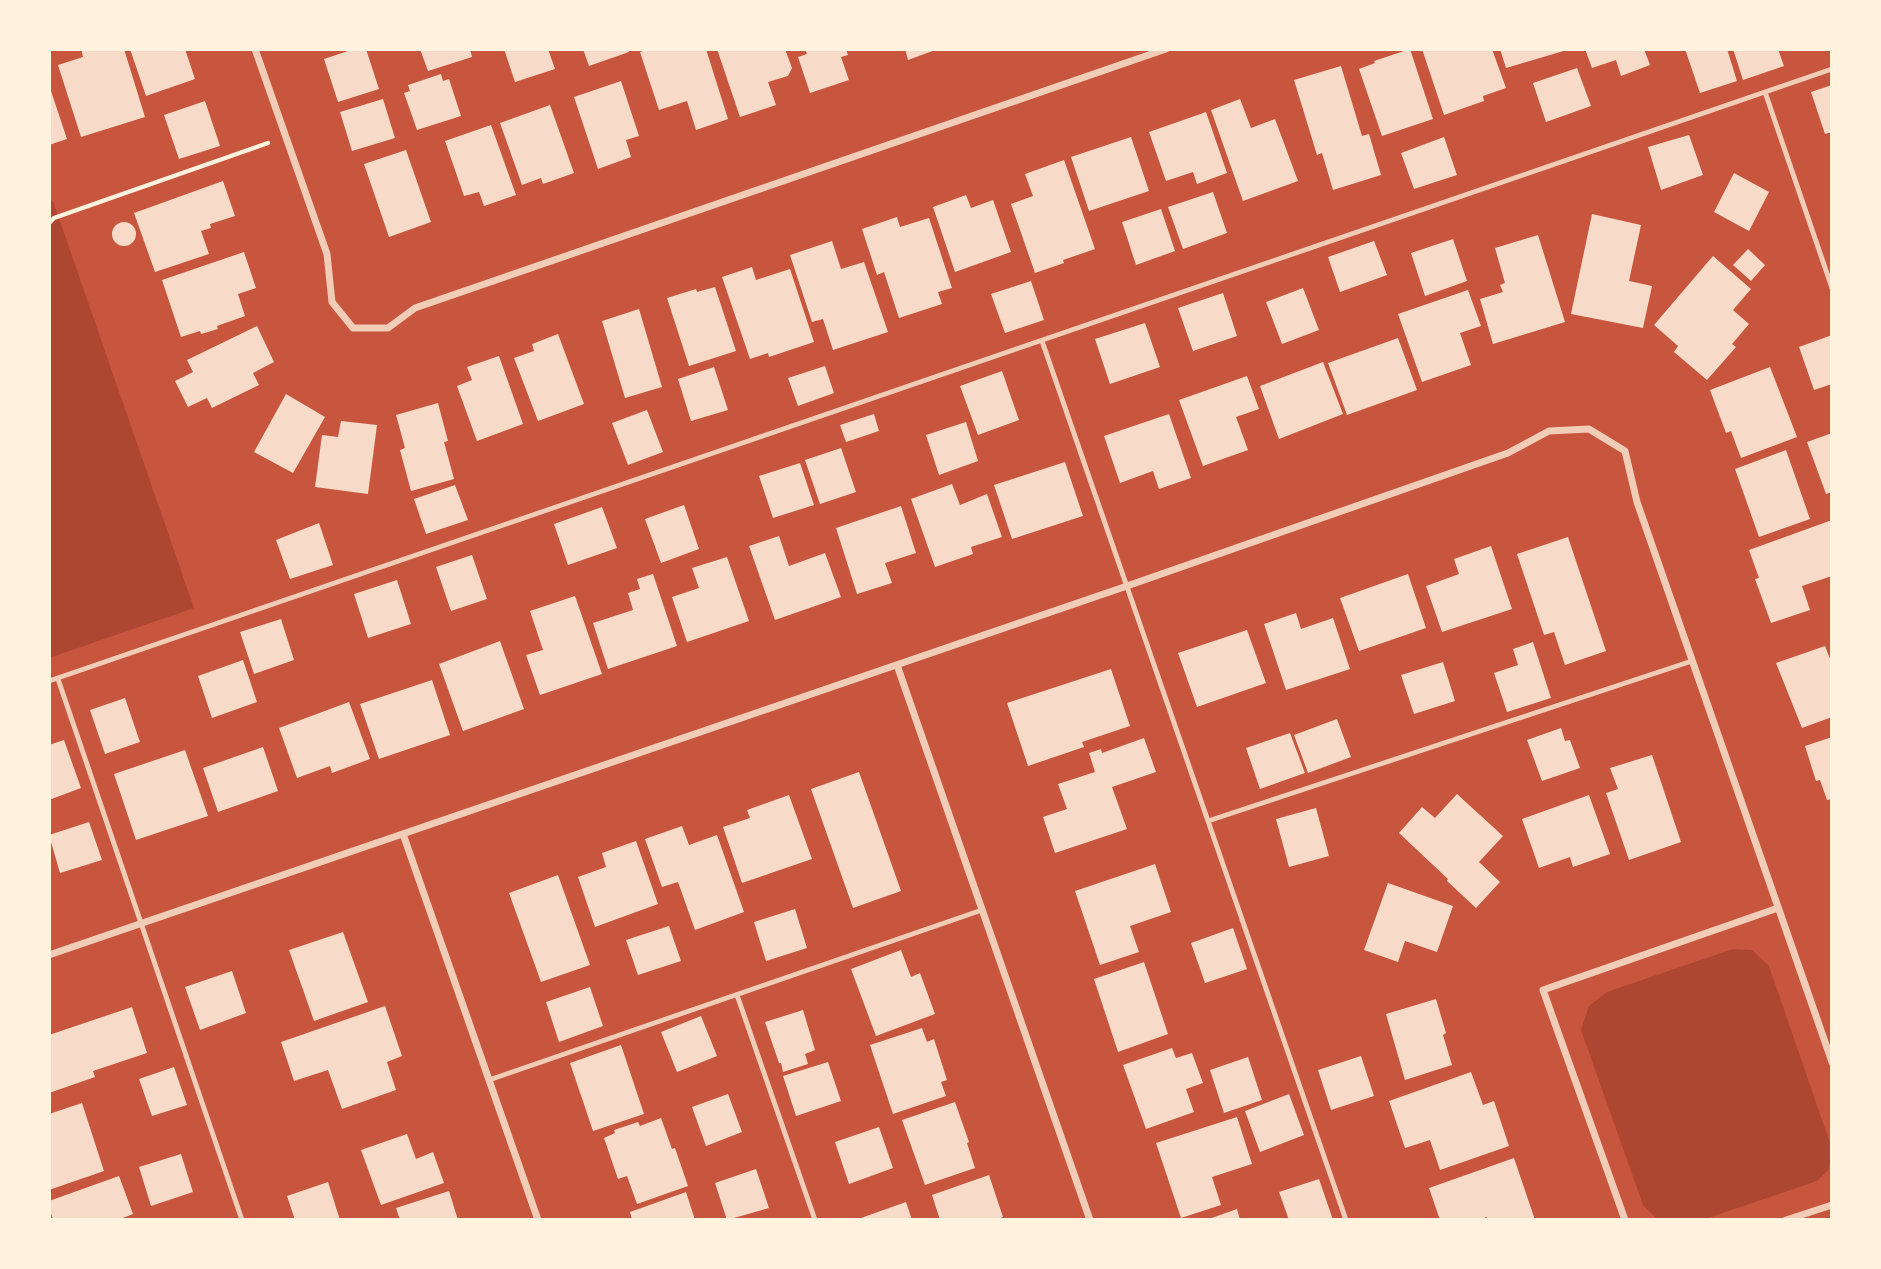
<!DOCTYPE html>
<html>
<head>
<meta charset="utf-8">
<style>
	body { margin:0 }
	#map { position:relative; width:1881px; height:1269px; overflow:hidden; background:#c8553d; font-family:"Roboto Condensed",sans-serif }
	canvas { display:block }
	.frame { position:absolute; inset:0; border:51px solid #fff3e0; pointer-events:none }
</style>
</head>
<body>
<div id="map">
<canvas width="1881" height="1269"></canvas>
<div class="frame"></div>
</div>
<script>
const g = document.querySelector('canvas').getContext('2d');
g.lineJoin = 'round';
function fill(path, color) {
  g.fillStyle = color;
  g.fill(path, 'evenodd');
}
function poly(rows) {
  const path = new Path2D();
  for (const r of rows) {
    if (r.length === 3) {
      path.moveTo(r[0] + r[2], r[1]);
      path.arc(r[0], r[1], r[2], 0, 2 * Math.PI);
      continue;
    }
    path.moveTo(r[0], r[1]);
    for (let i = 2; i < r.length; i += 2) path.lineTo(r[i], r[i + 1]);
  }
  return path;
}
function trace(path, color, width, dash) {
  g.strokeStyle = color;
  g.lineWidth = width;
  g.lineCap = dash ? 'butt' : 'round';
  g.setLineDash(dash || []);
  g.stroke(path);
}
const green = poly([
	[53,201,194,608,49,658,49,202],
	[1733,949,1752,950,1769,966,1832,1149,1829,1169,1817,1181,1702,1220,1658,1220,1643,1205,1581,1030,1589,1006,1607,992]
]);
const building = poly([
	[81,49,124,49,145,117,81,137,58,65,83,57],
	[130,49,185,49,195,79,146,96],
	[354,49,366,49,379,89,338,102,324,59],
	[420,49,470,49,472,57,428,71],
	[504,49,548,49,555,69,515,82],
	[583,49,628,49,629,52,589,66],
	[648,49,706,49,728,119,696,130,687,101,659,110,640,52],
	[717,49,785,49,792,68,788,76,768,82,776,105,740,117],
	[805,49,846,49,848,55,841,57,849,80,810,93,798,57,807,54],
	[905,49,938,49,908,60],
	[1410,49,1433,119,1382,136,1359,69,1375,63,1374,61],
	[1422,49,1492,49,1506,88,1483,96,1484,101,1444,115],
	[1500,49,1566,49,1567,50,1506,68],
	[1585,49,1644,49,1650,65,1621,76,1616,60,1592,68],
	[1685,49,1727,49,1737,81,1700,93],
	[1733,49,1778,49,1784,66,1743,80],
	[1341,66,1362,136,1369,134,1381,175,1333,190,1322,153,1317,155,1294,80],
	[1577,68,1591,106,1546,122,1533,83],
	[441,74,443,81,449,79,461,116,417,130,404,93,410,91,408,85],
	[621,81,639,136,626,140,631,157,598,169,574,97],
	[49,85,67,139,49,145],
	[1832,85,1832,132,1825,134,1811,92],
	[383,99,395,138,352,151,340,112],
	[1240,99,1251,128,1275,119,1298,181,1243,201,1211,110],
	[205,101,220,146,179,159,164,115],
	[550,105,574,173,543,184,541,178,522,185,500,123],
	[1206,112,1227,173,1197,184,1193,172,1166,181,1149,132],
	[491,125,516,195,484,206,479,192,464,196,445,141],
	[1689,135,1703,175,1661,190,1648,147],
	[1131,137,1149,191,1089,211,1071,157],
	[1444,137,1457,175,1414,189,1401,153],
	[406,150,431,222,389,237,364,164],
	[1064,160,1095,249,1063,260,1064,263,1035,273,1011,204,1033,196,1025,174],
	[1734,173,1769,192,1749,231,1714,212],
	[223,181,235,216,210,224,211,228,201,231,209,254,155,272,134,213],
	[1213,192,1227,233,1183,249,1168,207],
	[966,195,971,208,993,200,1011,252,955,272,933,207],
	[1161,209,1175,251,1136,265,1122,222],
	[1592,214,1641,225,1629,281,1652,286,1643,328,1571,314],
	[897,217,900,227,929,218,952,288,938,292,942,304,899,318,884,272,877,275,862,229],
	[124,234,12],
	[1538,235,1565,322,1493,344,1480,299,1503,292,1500,285,1505,283,1495,248],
	[1453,239,1467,281,1425,296,1411,253],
	[832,241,841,269,864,262,888,332,833,350,823,319,812,322,790,255],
	[1374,241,1387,275,1340,292,1328,257],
	[1748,249,1765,265,1751,281,1733,265],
	[244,252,256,288,238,294,245,316,217,326,218,329,201,334,200,331,181,337,162,280],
	[1713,256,1751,289,1733,310,1749,324,1732,344,1736,347,1707,380,1674,352,1678,346,1654,325],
	[752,267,756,280,790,269,814,342,769,357,768,353,750,359,722,277],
	[1031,281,1044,320,1005,333,991,294],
	[715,287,736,351,689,366,667,298,696,289,697,292],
	[1303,288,1319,330,1282,344,1266,302],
	[1468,290,1481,326,1460,333,1471,365,1422,382,1398,314],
	[1223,293,1237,336,1193,351,1178,308],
	[639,309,662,387,625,398,602,321],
	[1145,323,1160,367,1110,384,1095,339],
	[257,326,274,362,253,373,259,385,212,408,207,398,188,407,175,381,193,372,187,360],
	[558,334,584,404,538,421,514,358,534,351,532,344],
	[1832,335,1832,384,1814,390,1799,347],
	[1398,338,1417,390,1347,415,1328,363],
	[499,356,523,424,477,441,457,386,472,380,467,367],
	[1323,362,1343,414,1279,439,1260,386],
	[825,366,834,393,798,406,788,378],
	[714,367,728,410,691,421,678,379],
	[1770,367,1797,437,1741,458,1731,431,1726,433,1710,390],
	[1002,371,1019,420,978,435,960,386],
	[1247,376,1259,409,1236,417,1248,450,1203,466,1179,400],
	[286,394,325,417,293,473,254,452],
	[438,403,448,441,444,442,454,479,411,491,400,450,405,448,396,415],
	[647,410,663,452,628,465,612,423],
	[874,414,879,431,846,442,840,425],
	[1169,414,1191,478,1159,489,1153,471,1120,483,1104,436],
	[341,421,377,425,368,494,315,487,322,435,338,437],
	[966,422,978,461,939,475,926,435],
	[1832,433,1832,492,1826,494,1807,442],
	[841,448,856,492,820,504,805,460],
	[1786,450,1810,519,1759,537,1735,469],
	[1065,462,1083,516,1012,539,994,485],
	[800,463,814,505,773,518,759,476],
	[952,484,960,505,987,494,1002,537,971,547,973,554,935,567,911,499],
	[455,485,468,520,426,534,414,499],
	[684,505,699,549,661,563,645,519],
	[901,506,916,553,885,563,892,583,857,594,836,528],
	[602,507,617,548,568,565,554,524],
	[1832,520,1832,576,1802,586,1810,610,1771,623,1755,579,1759,578,1749,550],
	[319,523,333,565,290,579,276,540],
	[779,536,789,566,825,553,841,597,775,620,749,546],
	[1568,537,1606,651,1565,665,1554,632,1544,635,1517,554],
	[1491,546,1512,609,1442,632,1426,586,1459,574,1454,559],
	[472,555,487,599,451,611,436,567],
	[727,557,749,621,687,642,672,597,699,588,692,568],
	[653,574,677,646,608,669,593,623,633,610,628,593,640,589,637,579],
	[1408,574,1426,628,1359,651,1340,598],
	[397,580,411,624,368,638,354,594],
	[575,596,602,674,540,695,526,655,543,650,530,611],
	[1296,613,1301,629,1333,618,1350,669,1286,690,1264,624],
	[281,619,294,660,254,674,240,632],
	[1247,630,1266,683,1197,707,1178,653],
	[500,641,524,709,463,731,439,664],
	[1533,642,1551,698,1507,712,1494,673,1518,665,1513,649],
	[1825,646,1832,664,1832,717,1802,728,1776,663],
	[243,660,257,702,212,718,198,676],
	[1443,662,1455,701,1414,714,1401,675],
	[1111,669,1130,726,1082,742,1084,747,1028,766,1007,703],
	[432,680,450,735,379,759,360,704],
	[125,698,140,742,105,754,90,710],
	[349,702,370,759,332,773,330,766,297,778,279,728],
	[1337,719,1351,757,1308,773,1294,735],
	[1561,728,1565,741,1570,740,1580,768,1542,781,1527,740],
	[1290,733,1305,773,1260,789,1246,748],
	[1832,737,1832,799,1827,800,1820,780,1816,781,1805,746],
	[1144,738,1156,772,1112,787,1127,829,1055,853,1043,817,1067,809,1058,784,1095,772,1089,753,1101,749,1102,753],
	[64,740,81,788,49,800,49,745],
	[263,747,278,791,218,812,203,768],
	[185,750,208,816,136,840,114,774],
	[1652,755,1681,842,1629,860,1606,793,1618,789,1610,768],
	[859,772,901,891,853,908,811,789],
	[1457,794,1503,836,1479,862,1500,882,1476,908,1447,881,1448,879,1399,833,1422,807,1435,818],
	[789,795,812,859,742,883,723,827,750,818,747,810],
	[1589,795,1610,854,1573,867,1570,857,1539,868,1522,819],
	[1316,808,1329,856,1289,867,1276,819],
	[89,822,102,860,60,873,49,835],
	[682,826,689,845,717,835,744,912,695,930,678,882,662,887,645,839],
	[636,841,658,904,595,927,578,877,606,867,602,853],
	[1155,864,1171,912,1130,926,1139,952,1100,965,1075,891],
	[558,875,590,965,541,982,509,893],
	[1388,883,1453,906,1437,952,1405,941,1398,962,1364,950],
	[795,909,807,948,766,961,754,922],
	[669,926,681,961,638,975,626,940],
	[1233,928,1247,969,1205,983,1191,943],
	[343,932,368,1002,314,1021,289,950],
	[901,950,911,977,920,973,935,1014,876,1036,851,969],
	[1144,962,1168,1034,1118,1052,1094,979],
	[232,971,246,1013,200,1030,185,987],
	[590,987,603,1026,559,1042,546,1002],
	[1436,999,1446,1033,1443,1035,1452,1065,1405,1080,1386,1014],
	[385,1006,402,1056,387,1062,396,1090,342,1109,328,1070,294,1081,281,1042],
	[132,1007,147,1053,93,1071,95,1077,49,1093,49,1035],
	[803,1010,815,1050,805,1054,808,1064,783,1072,781,1063,779,1063,765,1022],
	[701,1016,717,1056,677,1072,661,1032],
	[922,1028,927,1042,934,1039,947,1080,941,1082,946,1096,893,1114,870,1045],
	[621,1045,644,1114,593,1131,570,1063],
	[1172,1048,1176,1058,1192,1053,1203,1083,1186,1089,1194,1112,1146,1129,1123,1065],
	[1361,1056,1374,1096,1331,1110,1318,1070],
	[1248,1057,1262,1100,1224,1113,1210,1070],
	[828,1062,841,1101,796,1116,783,1076],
	[174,1067,187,1105,152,1116,139,1079],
	[1471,1072,1483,1105,1494,1101,1509,1146,1440,1170,1430,1140,1405,1148,1389,1101],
	[728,1094,742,1132,706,1146,692,1107],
	[1289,1094,1304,1135,1260,1152,1245,1111],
	[955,1102,969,1142,967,1143,975,1168,925,1185,902,1120],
	[82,1103,104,1171,49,1190,49,1114],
	[1237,1117,1252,1164,1212,1177,1221,1205,1181,1218,1156,1143],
	[661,1118,672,1149,675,1148,688,1186,637,1204,627,1176,618,1179,604,1138,615,1133,614,1130,638,1122,640,1126],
	[879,1127,893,1168,849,1184,835,1142],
	[407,1134,416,1159,433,1152,444,1183,381,1205,361,1150],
	[181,1154,193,1192,151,1206,139,1167],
	[1514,1158,1535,1220,1488,1220,1487,1217,1478,1220,1440,1220,1429,1188],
	[756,1169,769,1208,727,1220,715,1183],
	[989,1175,1003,1217,995,1220,940,1220,932,1195],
	[119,1176,133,1214,118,1220,53,1220,49,1207,49,1201],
	[1319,1179,1333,1220,1289,1220,1279,1192],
	[328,1182,340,1220,295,1220,287,1196],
	[449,1191,458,1220,400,1220,396,1208],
	[686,1192,695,1220,632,1220,630,1212],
	[906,1202,912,1220,862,1220,861,1218],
	[1237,1209,1240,1220,1206,1220]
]);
const path = poly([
	[49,223,54,218,268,143]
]);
const service = poly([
	[1765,92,1832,288],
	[1042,341,1346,1220],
	[58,679,242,1220],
	[49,681,1832,69],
	[1208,821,1692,661],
	[737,995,815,1220],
	[489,1080,982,910]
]);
const minor = poly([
	[255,49,327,254,332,302,353,328,388,328,415,308,1166,49],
	[897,665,1090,1220],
	[403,834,538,1220],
	[49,955,1127,586,1508,453,1549,431,1589,429,1625,451,1637,502,1832,1062],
	[1625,1220,1543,990,1778,908],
	[1786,1220,1832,1205]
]);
fill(green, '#ae4732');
fill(building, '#f7dbc8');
trace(path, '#fff3e0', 4.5);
trace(service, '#f1ccb7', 5);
trace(minor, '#f1ccb7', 7);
</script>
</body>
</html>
